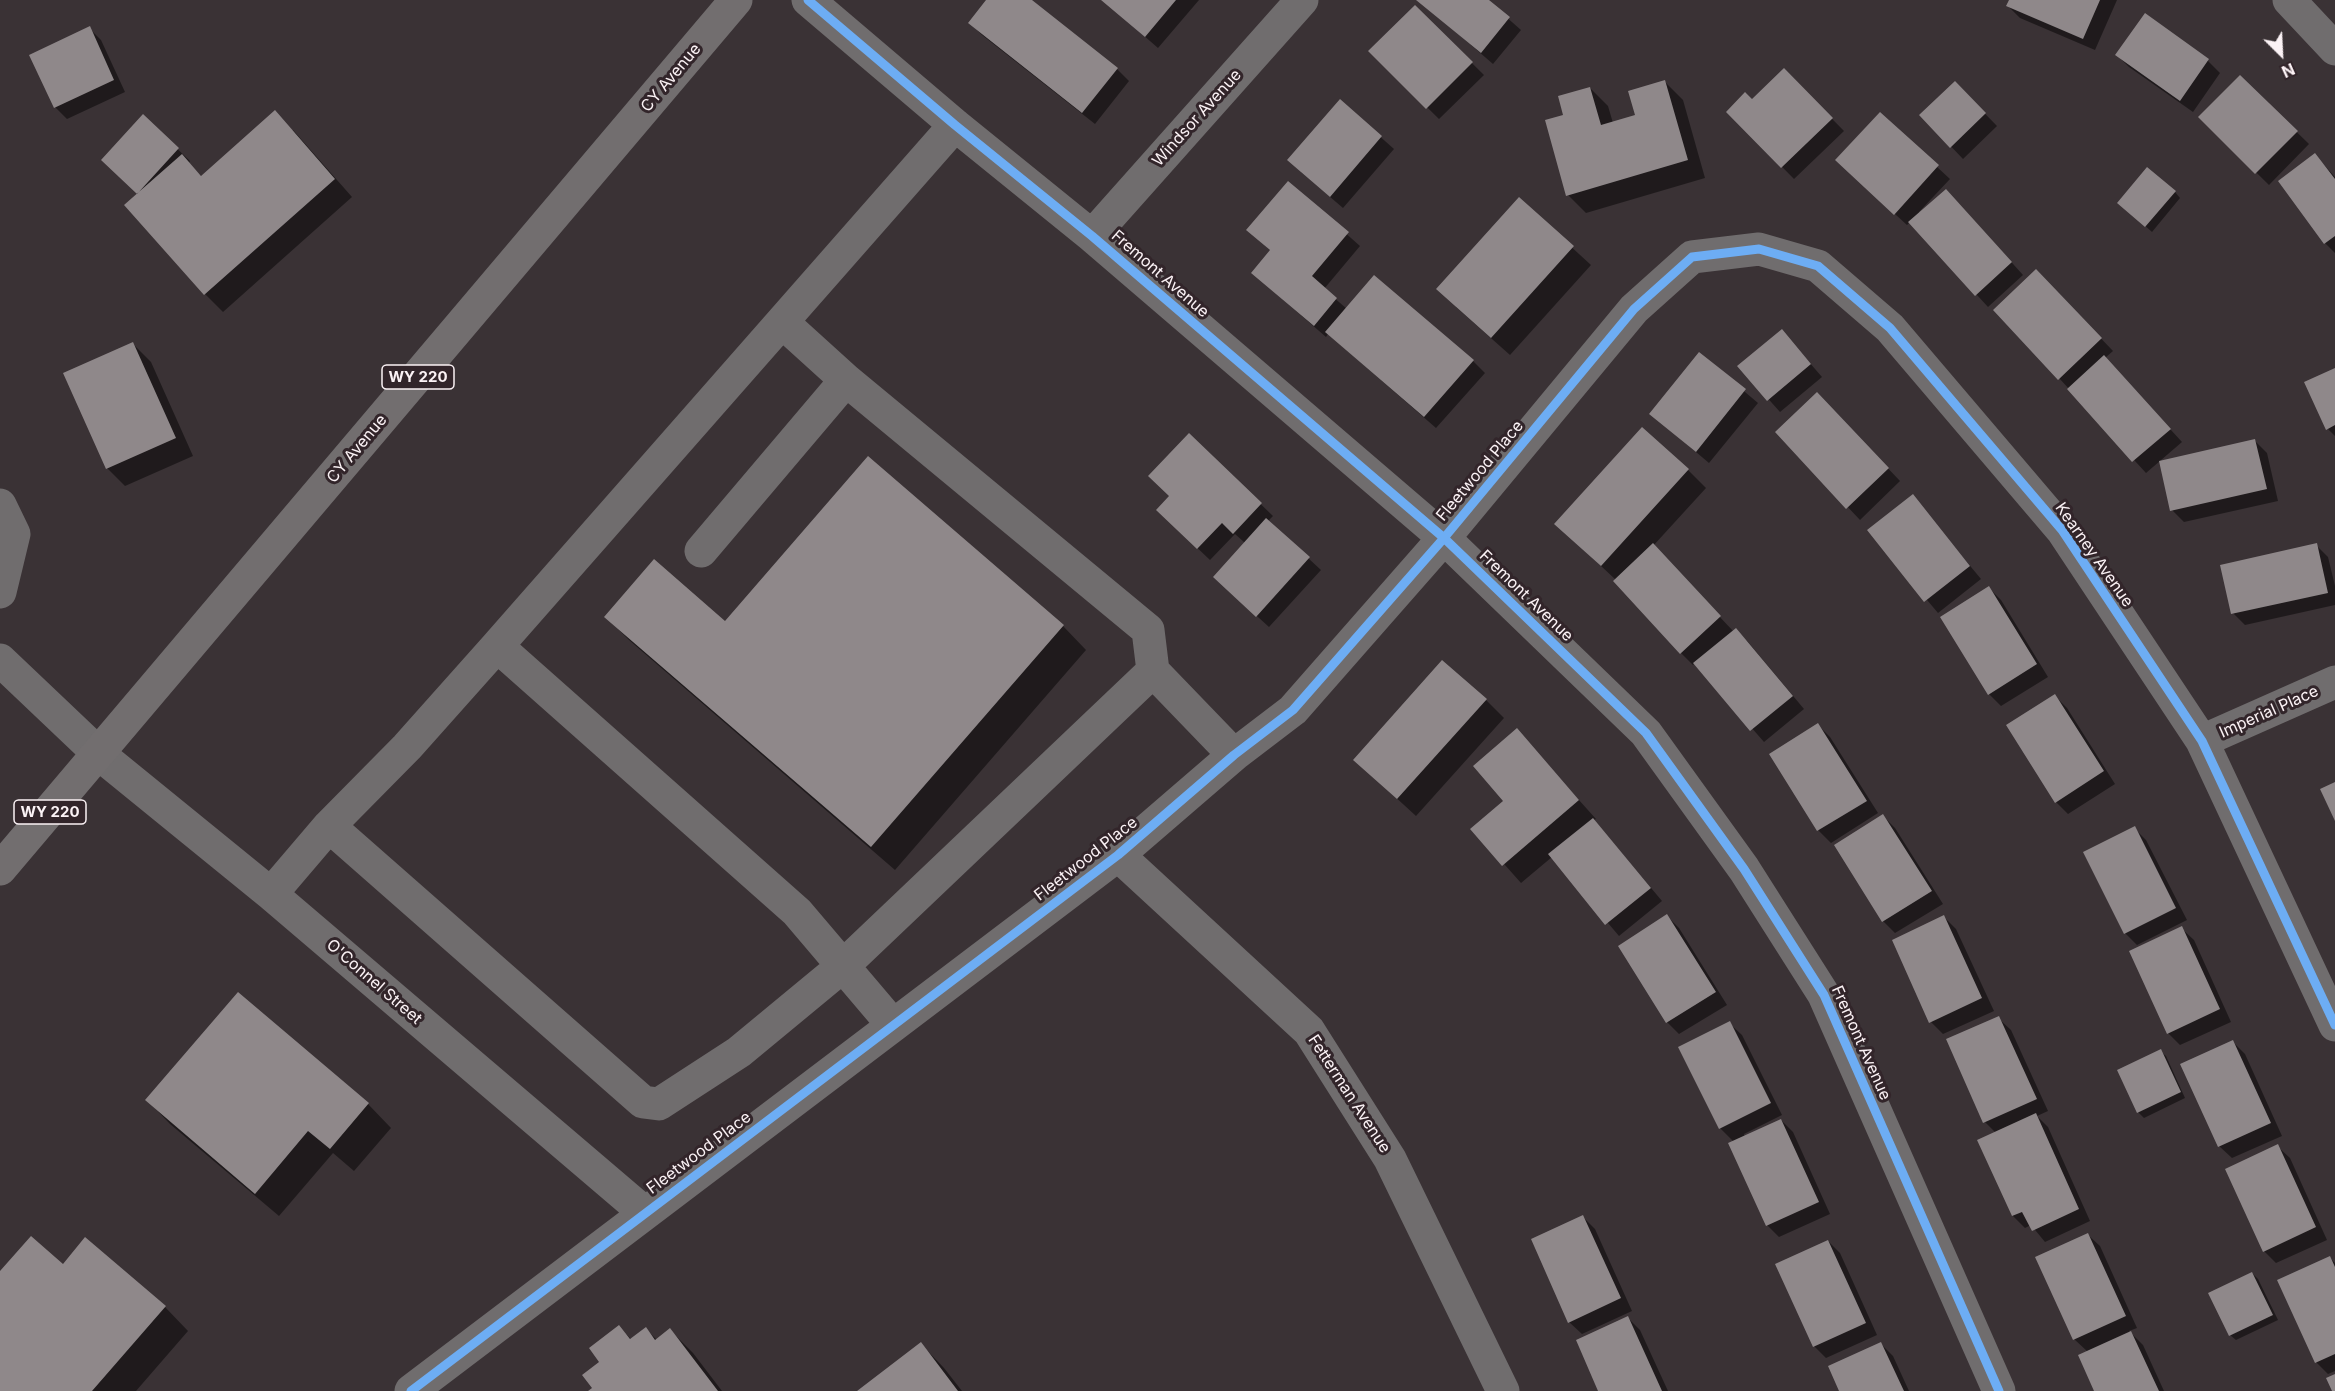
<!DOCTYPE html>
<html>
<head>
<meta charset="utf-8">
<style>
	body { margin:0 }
	#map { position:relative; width:2335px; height:1391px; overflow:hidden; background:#3a3235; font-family:Inter,sans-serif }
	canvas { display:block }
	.north { position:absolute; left:2251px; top:24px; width:60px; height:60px; -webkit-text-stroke:4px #32252a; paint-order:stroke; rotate:156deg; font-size:16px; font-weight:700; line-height:24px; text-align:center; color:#fbf2f5 }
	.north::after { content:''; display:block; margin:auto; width:21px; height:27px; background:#fbf2f5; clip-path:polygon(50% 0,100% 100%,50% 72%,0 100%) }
</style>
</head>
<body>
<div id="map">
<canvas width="2335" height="1391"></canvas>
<div class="north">N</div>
</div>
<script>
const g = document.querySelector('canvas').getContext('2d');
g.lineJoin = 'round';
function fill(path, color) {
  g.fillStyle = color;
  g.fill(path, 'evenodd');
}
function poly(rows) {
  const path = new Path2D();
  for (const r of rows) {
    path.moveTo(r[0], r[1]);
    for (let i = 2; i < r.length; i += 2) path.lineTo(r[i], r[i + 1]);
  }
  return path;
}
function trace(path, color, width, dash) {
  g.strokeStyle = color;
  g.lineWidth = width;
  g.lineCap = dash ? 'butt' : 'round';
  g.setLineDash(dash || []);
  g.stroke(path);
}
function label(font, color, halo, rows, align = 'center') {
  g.font = font + ' Inter,sans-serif';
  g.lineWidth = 6;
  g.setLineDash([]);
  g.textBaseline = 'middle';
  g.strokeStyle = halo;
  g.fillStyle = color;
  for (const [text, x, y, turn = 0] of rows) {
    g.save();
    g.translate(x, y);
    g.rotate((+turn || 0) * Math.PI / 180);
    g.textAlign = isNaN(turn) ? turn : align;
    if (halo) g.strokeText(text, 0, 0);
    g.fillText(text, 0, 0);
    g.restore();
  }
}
const shadow = poly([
	[988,0,1030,0,1117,69,1129,81,1095,124,982,35,970,23],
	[1103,0,1199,0,1158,48],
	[1419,0,1487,0,1521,30,1493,64],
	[2010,0,2117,0,2095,50,2020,18,2008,6],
	[1415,7,1484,75,1439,119,1370,51],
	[2146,16,2208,61,2220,73,2193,112,2129,67,2117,55],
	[89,28,101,40,125,92,67,119,55,107],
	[1784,70,1844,131,1794,179,1728,112,1752,101],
	[2240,77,2309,144,2269,185,2200,117],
	[1665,82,1683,100,1705,178,1586,213,1568,195,1565,116,1590,88,1608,106,1613,123,1636,116],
	[1955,83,1997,126,1963,159,1921,115],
	[1340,101,1394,149,1343,208,1301,172],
	[1880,114,1950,179,1919,212,1920,214,1958,203,2023,275,1988,307,1910,222,1907,225,1849,172],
	[143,116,190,161,189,163,202,177,293,130,352,197,223,312,205,294,139,194],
	[2315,155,2335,177,2335,253,2325,243],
	[1289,183,1360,246,1324,289,1347,309,1473,361,1485,373,1436,428,1328,334,1326,337,1265,284,1271,251,1248,230],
	[2175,192,2180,198,2152,232,2125,208],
	[1519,199,1591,265,1510,355,1456,307],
	[2048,283,2113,351,2105,358,2182,442,2146,473,2059,378],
	[1782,331,1822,377,1780,412,1739,366],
	[133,344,151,362,193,456,125,486,107,468],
	[1700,354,1758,403,1709,463,1651,414],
	[2335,370,2335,436,2328,429],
	[1829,406,1900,481,1860,520,1777,432],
	[1189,435,1273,516,1268,521,1321,570,1269,627,1227,589,1245,543,1235,534,1210,560,1170,522,1171,496],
	[2255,441,2267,453,2278,501,2184,522,2172,510],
	[868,458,1063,626,1086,650,895,870,629,640,606,617,725,623],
	[1688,470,1706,488,1653,546,1734,632,1736,630,1748,642,1804,709,1764,742,1695,663,1693,665,1681,653,1616,580,1556,524],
	[1912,496,1981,579,1938,613,1869,531],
	[2316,545,2328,557,2335,586,2335,605,2245,625,2233,613],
	[1989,588,2001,600,2048,677,2001,706,1989,694],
	[2055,696,2067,708,2115,784,2068,814,2056,802],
	[1486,700,1504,718,1416,816,1355,760],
	[1818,725,1830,737,1878,813,1831,843,1819,831,1771,754],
	[1517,731,1596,819,1594,820,1662,901,1619,936,1552,857,1521,883,1473,829,1505,802],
	[1883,816,1895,828,1943,904,1895,933,1883,921,1836,845],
	[2134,828,2146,840,2187,920,2137,945,2125,933],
	[1667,916,1679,928,1727,1005,1679,1034,1667,1022],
	[1944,917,1956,929,1994,1011,1943,1034,1931,1022],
	[2181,928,2194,940,2231,1022,2180,1045,2168,1033],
	[238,994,368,1104,391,1128,354,1171,333,1153,279,1216,170,1124,147,1100],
	[1998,1018,2011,1030,2048,1111,2037,1116,2048,1127,2090,1221,2045,1242,2031,1225,2025,1228,2013,1216,1996,1133,1985,1122],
	[1729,1023,1742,1035,1782,1115,1744,1134,1745,1137,1781,1120,1793,1132,1830,1214,1779,1237,1767,1225,1734,1142,1720,1128],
	[2233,1042,2245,1054,2282,1136,2232,1158,2219,1146],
	[2160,1051,2166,1056,2185,1098,2144,1118,2138,1112],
	[2277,1146,2290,1158,2327,1240,2276,1263,2264,1251],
	[1583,1217,1595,1229,1632,1311,1582,1334,1569,1322],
	[2087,1234,2100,1246,2137,1328,2129,1331,2143,1345,2164,1391,2096,1391,2088,1352,2074,1339],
	[1828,1241,1840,1253,1877,1335,1826,1358,1814,1346],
	[2330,1258,2335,1263,2335,1371,2328,1374,2316,1362],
	[63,1266,165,1307,188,1331,136,1391,0,1391,0,1274],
	[2252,1273,2258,1279,2278,1320,2236,1340,2230,1335],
	[1628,1318,1640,1330,1668,1391,1600,1391],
	[619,1327,632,1340,646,1329,657,1340,670,1330,693,1353,722,1391,590,1391,594,1388,601,1362],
	[921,1344,944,1368,962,1391,859,1391],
	[1881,1344,1893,1356,1909,1391,1841,1391]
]);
const building = poly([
	[986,0,1032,0,1118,68,1082,113,968,23],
	[1101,0,1176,0,1145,37],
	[1416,0,1489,0,1510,17,1481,53],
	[2009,0,2100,0,2083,39,2006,6],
	[1415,5,1473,62,1426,109,1368,51],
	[2145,13,2209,59,2180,101,2115,55],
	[90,26,114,80,54,108,29,55],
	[1784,68,1833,118,1781,168,1726,112,1745,92,1752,99],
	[2240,75,2298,131,2255,174,2198,117],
	[1665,80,1688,160,1566,196,1545,120,1563,115,1558,96,1590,87,1601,125,1635,115,1628,91],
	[1955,81,1986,113,1950,148,1919,115],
	[1340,99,1382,136,1330,197,1287,160],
	[275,110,335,179,204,295,124,205,182,154,201,176],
	[1880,112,1939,165,1894,215,1835,160],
	[143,114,179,148,137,194,101,160],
	[2315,153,2335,179,2335,236,2324,244,2278,181],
	[2147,167,2176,191,2145,227,2117,203],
	[1288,181,1349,232,1312,276,1337,298,1314,326,1251,273,1270,250,1246,230],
	[1946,189,2012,262,1975,296,1908,222],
	[1519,197,1574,246,1491,338,1436,289],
	[2036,269,2102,338,2058,380,1993,310],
	[1374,275,1474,360,1424,417,1325,332],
	[1782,329,1811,364,1767,401,1737,366],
	[133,342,176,438,106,469,63,373],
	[1699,352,1746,389,1696,452,1649,414],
	[2104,355,2171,429,2132,462,2067,389],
	[2335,368,2335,425,2326,430,2304,382],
	[1817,392,1889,468,1846,509,1775,432],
	[1642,427,1689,469,1601,566,1554,524],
	[1189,433,1262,503,1233,534,1222,523,1197,549,1156,510,1169,496,1148,476],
	[2255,439,2267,489,2170,511,2159,461],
	[868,456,1064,625,871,847,604,617,654,559,725,621],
	[1913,494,1970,566,1924,602,1867,530],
	[1266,518,1310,557,1256,617,1213,577],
	[1653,543,1721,616,1680,654,1613,581],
	[2317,543,2328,593,2231,614,2220,565],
	[1989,586,2037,664,1988,695,1940,617],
	[1736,628,1793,696,1750,731,1693,663],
	[1442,660,1487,699,1397,799,1353,760],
	[2055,694,2104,771,2055,803,2006,725],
	[1818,723,1867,801,1817,831,1769,754],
	[1517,728,1579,800,1502,866,1470,829,1503,801,1473,766],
	[2335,782,2335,821,2320,789],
	[1883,814,1932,891,1882,922,1834,845],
	[1593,818,1651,888,1605,925,1548,854],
	[2135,826,2176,908,2124,934,2083,852],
	[1667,914,1716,992,1666,1023,1618,946],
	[1944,915,1982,998,1929,1023,1892,940],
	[2182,926,2220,1009,2167,1034,2129,951],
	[238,992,369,1103,330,1149,308,1131,255,1194,145,1100],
	[1999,1016,2037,1099,1983,1123,1946,1039],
	[1730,1021,1771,1103,1719,1129,1678,1047],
	[2233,1040,2271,1123,2218,1147,2180,1064],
	[2161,1049,2181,1092,2137,1113,2117,1070],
	[2036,1113,2079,1209,2032,1231,2022,1212,2012,1216,1977,1140],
	[1781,1119,1819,1202,1766,1226,1728,1143],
	[2278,1144,2316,1227,2263,1252,2225,1169],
	[1583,1215,1621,1298,1568,1323,1531,1239],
	[2088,1233,2126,1316,2073,1340,2035,1257],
	[31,1236,63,1264,85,1237,166,1306,92,1391,0,1391,0,1271],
	[1828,1240,1866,1323,1813,1347,1775,1264],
	[2330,1256,2335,1267,2335,1354,2315,1363,2277,1280],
	[2252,1272,2273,1315,2229,1336,2208,1293],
	[1628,1316,1662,1391,1598,1391,1576,1340],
	[619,1325,630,1339,646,1327,655,1340,670,1328,718,1391,588,1391,592,1388,582,1375,599,1362,589,1348],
	[2131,1331,2159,1391,2094,1391,2078,1355],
	[921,1342,958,1391,857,1391],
	[1881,1342,1904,1391,1839,1391,1828,1366],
	[2335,1374,2335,1391,2332,1391,2326,1378]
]);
const minor = poly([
	[808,0,955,125,1092,236,1444,538,1646,733,1744,869,1824,995,1999,1391],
	[2289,0,2335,49],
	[1092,236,1302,0],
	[0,505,14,534,0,592],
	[701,551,846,380],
	[497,646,797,912,893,1025],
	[0,660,99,754,271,894,645,1213],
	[1153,671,1234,755],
	[2202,741,2335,682],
	[329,826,643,1102,659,1104,739,1052,843,966,1153,671,1148,630,846,380,782,322],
	[1118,855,1309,1031,1390,1159,1503,1391],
	[271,894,329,826,407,747,497,646,955,125],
	[411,1391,1118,855,1234,755,1293,710,1444,538,1634,309,1692,257,1759,249,1818,266,1890,328,2062,530,2202,741,2335,1025]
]);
const major = poly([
	[0,869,736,0]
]);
const cycleway = poly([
	[808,0,955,125,1092,236,1444,538,1646,733,1744,869,1824,995,1999,1391],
	[411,1391,1118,855,1234,755,1293,710,1444,538,1634,309,1692,257,1759,249,1818,266,1890,328,2062,530,2202,741,2335,1025]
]);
const shields = [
	[418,377,72],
	[50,812,72]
];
const shieldNames = [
	["WY 220",418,377],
	["WY 220",50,812]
];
const streetNames = [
	["CY Avenue",671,78,-50],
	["Windsor Avenue",1197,118,-48],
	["Fremont Avenue",1160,274,41],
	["CY Avenue",357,449,-50],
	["Fleetwood Place",1480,471,-50],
	["Kearney Avenue",2094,555,55],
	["Fremont Avenue",1526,596,44],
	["Imperial Place",2269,712,-24],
	["Fleetwood Place",1086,859,-38],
	["O'Connel Street",374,982,41],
	["Fremont Avenue",1861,1043,66],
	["Fetterman Avenue",1349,1094,57],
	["Fleetwood Place",699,1153,-37]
];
fill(shadow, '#0007');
fill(building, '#8f888a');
trace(minor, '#706d6e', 33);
trace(major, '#726e6f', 33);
trace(cycleway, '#6dadf4', 9);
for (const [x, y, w] of shields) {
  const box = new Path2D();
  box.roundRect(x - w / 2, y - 12, w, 24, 4.5);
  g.fillStyle = '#32252a';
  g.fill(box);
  trace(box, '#fbf2f5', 1.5);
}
label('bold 15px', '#fbf2f5', null, shieldNames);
label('16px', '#fbf2f5', '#32252a', streetNames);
</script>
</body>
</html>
